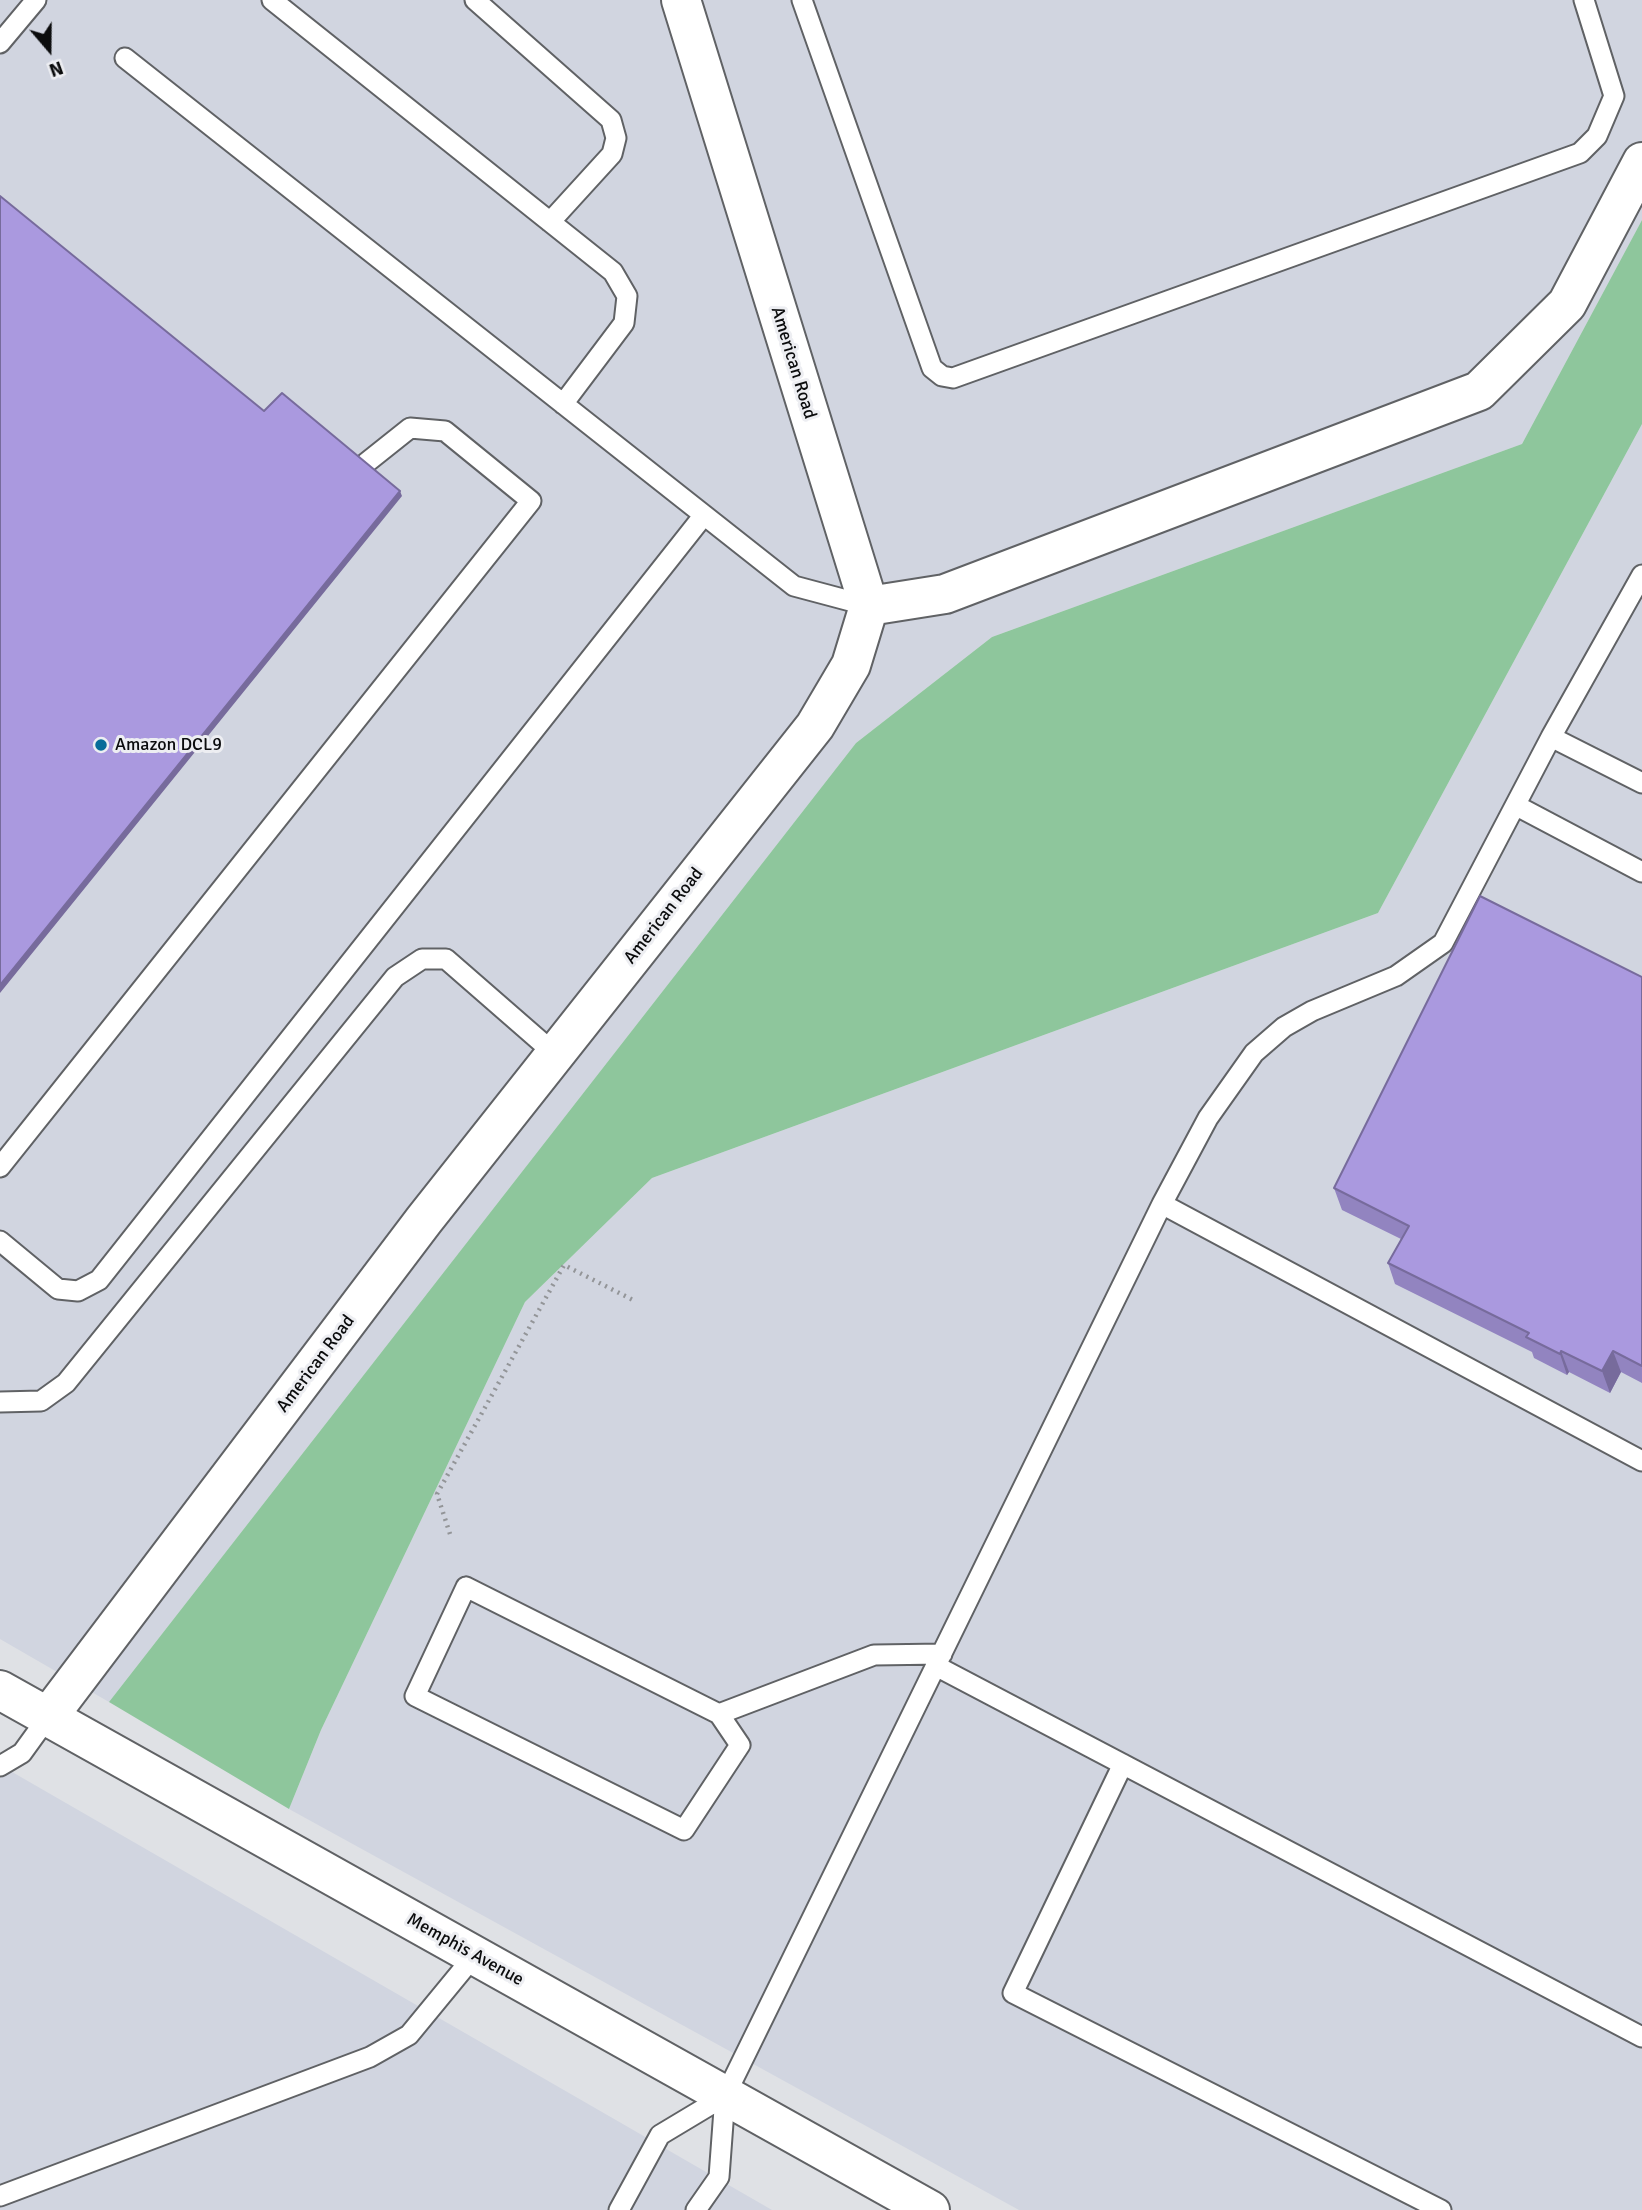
<!DOCTYPE html>
<html>
<head>
<meta charset="utf-8">
<style>
	body { margin:0 }
	#map { position:relative; width:1642px; height:2210px; overflow:hidden; background:#dfe1e5; font-family:Signika,sans-serif }
	canvas { display:block }
	.north { position:absolute; left:14px; top:14px; width:70px; height:70px; -webkit-text-stroke:5px #edeef2; paint-order:stroke; rotate:160deg; font-size:19px; font-weight:700; line-height:28px; text-align:center; color:#0b0c0d }
	.north::after { content:''; display:block; margin:auto; width:24px; height:32px; background:#0b0c0d; clip-path:polygon(50% 0,100% 100%,50% 72%,0 100%) }
</style>
</head>
<body>
<div id="map">
<canvas width="1642" height="2210"></canvas>
<div class="north">N</div>
</div>
<script>
const g = document.querySelector('canvas').getContext('2d');
g.lineJoin = 'round';
function fill(path, color) {
  g.fillStyle = color;
  g.fill(path, 'evenodd');
}
function poly(rows) {
  const path = new Path2D();
  for (const r of rows) {
    path.moveTo(r[0], r[1]);
    for (let i = 2; i < r.length; i += 2) path.lineTo(r[i], r[i + 1]);
  }
  return path;
}
function trace(path, color, width, dash) {
  g.strokeStyle = color;
  g.lineWidth = width;
  g.lineCap = dash ? 'butt' : 'round';
  g.setLineDash(dash || []);
  g.stroke(path);
}
function label(font, color, halo, rows, align = 'center') {
  g.font = font + ' Signika,sans-serif';
  g.lineWidth = 6;
  g.setLineDash([]);
  g.textBaseline = 'middle';
  g.strokeStyle = halo;
  g.fillStyle = color;
  for (const [text, x, y, turn = 0] of rows) {
    g.save();
    g.translate(x, y);
    g.rotate((+turn || 0) * Math.PI / 180);
    g.textAlign = isNaN(turn) ? turn : align;
    if (halo) g.strokeText(text, 0, 0);
    g.fillText(text, 0, 0);
    g.restore();
  }
}
const built = poly([
	[0,0,1642,0,1642,220,1522,444,992,637,856,743,109,1702,0,1639],
	[1642,424,1642,2210,1019,2210,289,1809,321,1730,525,1302,652,1178,1378,913],
	[0,1765,772,2210,0,2210]
]);
const green = poly([
	[1642,220,1642,424,1378,913,652,1178,525,1302,321,1730,289,1809,109,1702,856,743,992,637,1522,444]
]);
const path = poly([
	[450,1534,437,1494,564,1265,633,1300]
]);
const lane = poly([
	[272,0,613,272,627,296,624,323,563,404],
	[475,0,611,120,616,138,612,154,550,222],
	[802,0,932,368,942,376,953,378,1580,153,1597,136,1614,96,1584,0],
	[0,43,36,0],
	[125,58,794,586,869,606],
	[1551,737,1642,575],
	[1517,806,1642,872],
	[0,1167,531,501,445,431,410,428,366,463],
	[1162,1204,1642,1461],
	[0,1241,58,1289,78,1291,99,1280,704,515],
	[0,1402,41,1401,66,1383,395,977,422,959,446,959,555,1054],
	[466,1587,719,1714,740,1745,684,1830,415,1696,466,1587],
	[936,1666,1642,2037],
	[719,1714,874,1655,942,1654],
	[1123,1764,1013,1993,1441,2210],
	[0,1766,22,1753,48,1717],
	[0,2196,370,2057,409,2035,474,1956],
	[619,2210,660,2135,725,2096],
	[696,2210,719,2177,725,2096,1162,1204,1208,1118,1254,1053,1284,1027,1312,1011,1396,976,1443,943,1551,737,1642,783]
]);
const street = poly([
	[869,606,945,594,1479,391,1567,304,1642,162],
	[48,1717,424,1220,815,726,851,665,869,606,681,0]
]);
const secondary = poly([
	[0,1690,930,2210]
]);
const wall = poly([
	[1642,977,1642,1383,1621,1372,1610,1393,1569,1372,1567,1375,1534,1358,1532,1352,1395,1284,1388,1263,1401,1239,1342,1210,1334,1188]
]);
const shadedWall = poly([
	[400,491,402,496,0,993,0,985],
	[1561,1351,1569,1372,1567,1375,1560,1354],
	[1613,1351,1621,1372,1610,1393,1602,1371]
]);
const building = poly([
	[0,196,264,411,282,393,400,491,0,985,0,196],
	[1480,896,1642,977,1642,1366,1613,1351,1602,1371,1561,1351,1560,1354,1526,1337,1529,1333,1388,1263,1409,1226,1334,1188,1480,896]
]);
const markers = [
	[101,745,7,"#076c99"]
];
const streetNames = [
	["American Road",793,363,73],
	["American Road",664,916,-52],
	["American Road",316,1364,-53],
	["Memphis Avenue",465,1950,29]
];
const poiNames = [
	["Amazon DCL9",115,745]
];
fill(built, '#d1d5e0');
fill(green, '#8ec69c');
trace(lane, '#606265', 23);
trace(street, '#606265', 42);
trace(secondary, '#606265', 42);
trace(path, '#939598', 4.5, [2, 5]);
trace(lane, '#fff', 19);
trace(street, '#fff', 38);
trace(secondary, '#fff', 38);
fill(wall, '#9284c0');
fill(shadedWall, '#776b9c');
fill(building, '#aa99df');
trace(building, '#776b9c', 2);
for (const [x, y, r, color] of markers) {
  const dot = new Path2D();
  dot.arc(x, y, r, 0, 2 * Math.PI);
  g.fillStyle = color;
  g.fill(dot);
  trace(dot, '#edeef2', 2.5);
}
label('18px', '#0b0c0d', '#edeef2', streetNames);
label('18px', '#0b0c0d', '#edeef2', poiNames, 'left');
</script>
</body>
</html>
